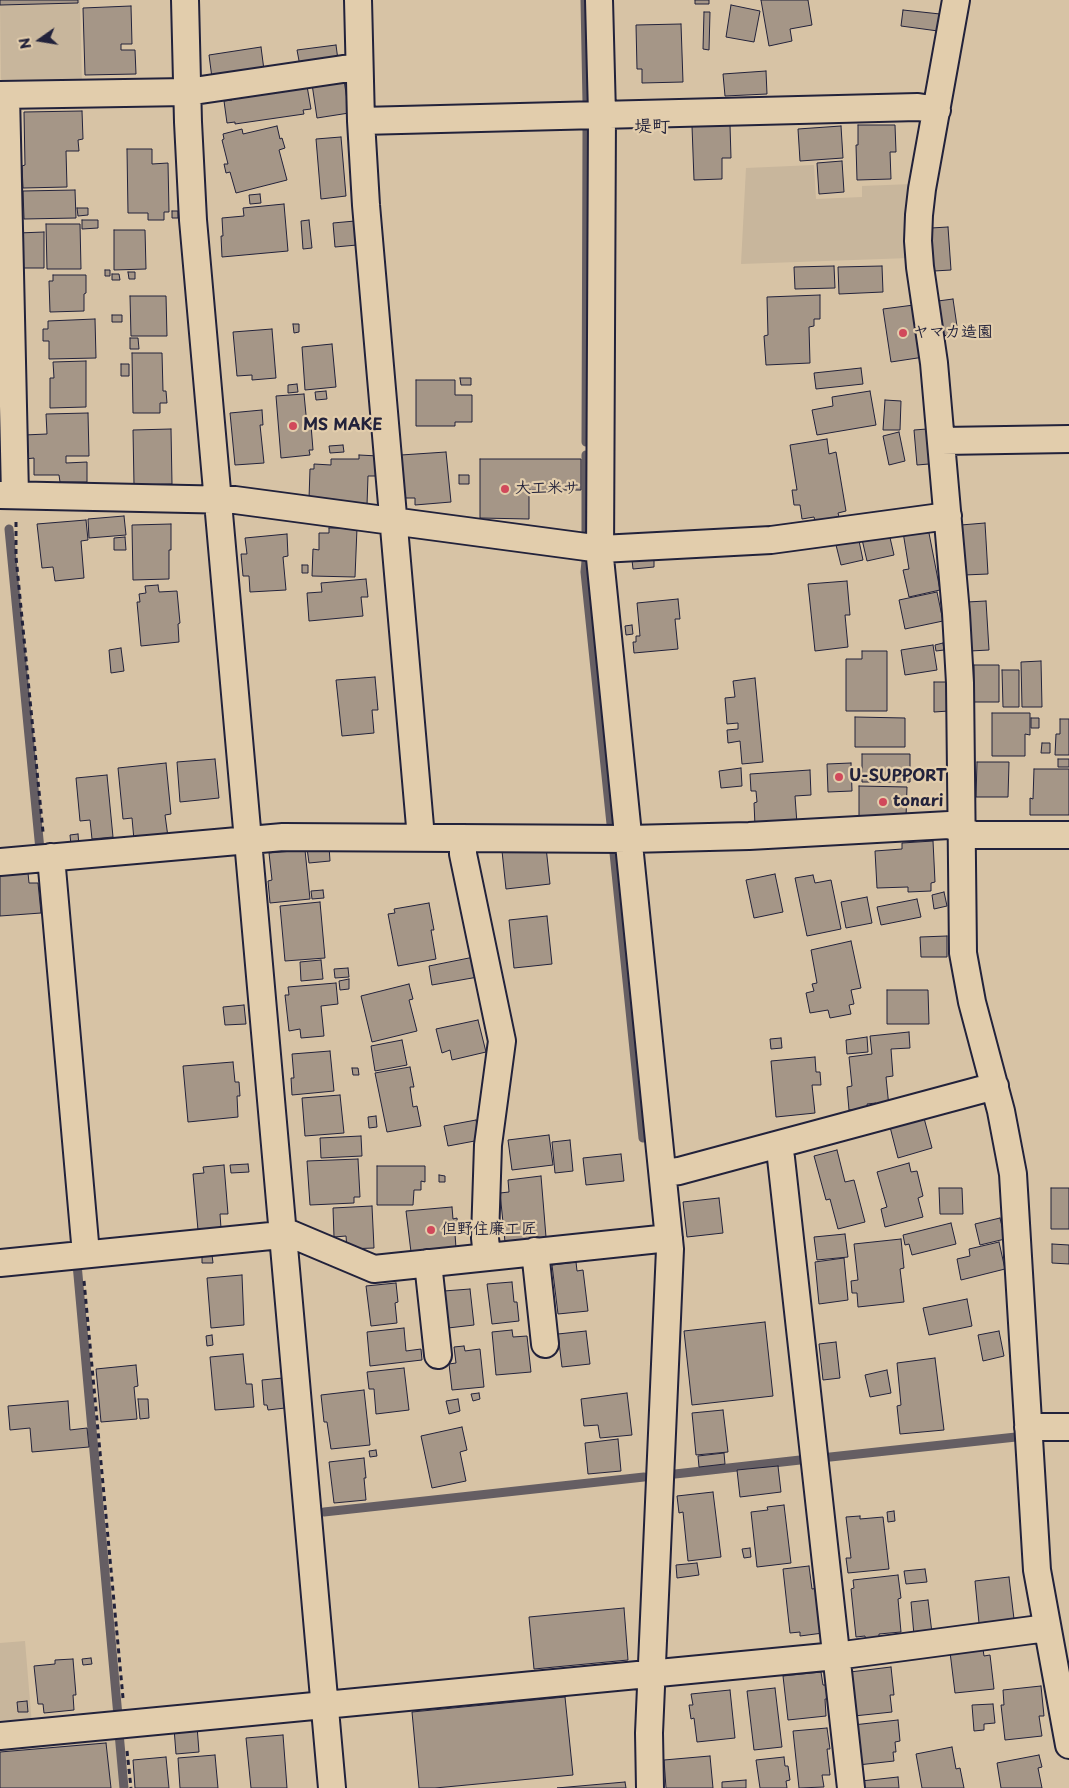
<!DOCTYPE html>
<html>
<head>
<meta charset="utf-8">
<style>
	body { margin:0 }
	#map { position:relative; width:1069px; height:1788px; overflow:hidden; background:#d7c3a5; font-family:"Playpen Sans",sans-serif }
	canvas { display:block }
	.north { position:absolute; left:15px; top:15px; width:50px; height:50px; -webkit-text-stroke:4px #e2cdac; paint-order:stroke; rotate:257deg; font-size:14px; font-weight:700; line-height:20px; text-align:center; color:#22223b }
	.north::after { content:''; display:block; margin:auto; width:18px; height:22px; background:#22223b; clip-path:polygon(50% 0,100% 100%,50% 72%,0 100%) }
</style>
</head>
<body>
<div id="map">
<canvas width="1069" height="1788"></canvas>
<div class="north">N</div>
</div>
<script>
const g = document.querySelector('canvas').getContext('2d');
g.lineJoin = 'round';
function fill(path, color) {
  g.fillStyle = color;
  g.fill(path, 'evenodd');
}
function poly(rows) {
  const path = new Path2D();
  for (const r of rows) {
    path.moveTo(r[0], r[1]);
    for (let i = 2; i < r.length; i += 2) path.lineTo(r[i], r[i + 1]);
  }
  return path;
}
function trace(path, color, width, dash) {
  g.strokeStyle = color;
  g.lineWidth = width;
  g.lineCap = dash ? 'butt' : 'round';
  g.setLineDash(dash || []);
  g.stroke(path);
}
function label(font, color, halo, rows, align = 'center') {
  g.font = font + ' "Playpen Sans","Klee One",sans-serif';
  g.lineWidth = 4.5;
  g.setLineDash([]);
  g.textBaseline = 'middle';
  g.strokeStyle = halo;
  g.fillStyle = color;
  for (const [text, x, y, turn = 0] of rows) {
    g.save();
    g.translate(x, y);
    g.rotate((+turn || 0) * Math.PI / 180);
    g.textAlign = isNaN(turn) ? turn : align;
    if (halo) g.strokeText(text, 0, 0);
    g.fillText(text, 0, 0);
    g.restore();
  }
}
const built = poly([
	[0,0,80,0,82,85,1,87],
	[814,165,816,199,862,197,862,186,912,184,909,258,741,264,746,168],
	[25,1641,32,1725,0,1728,0,1643],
	[117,1733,122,1788,0,1788,0,1744]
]);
const stream = poly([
	[585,0,587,103],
	[586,442,587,128],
	[9,529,40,850],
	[586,532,586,455],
	[586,561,585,572,611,824],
	[614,853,643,1138],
	[77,1264,118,1716],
	[821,1458,1016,1437],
	[675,1474,809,1459],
	[324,1512,644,1477],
	[119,1733,124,1788]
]);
const building = poly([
	[0,0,78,0,78,3,0,5,0,0],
	[695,0,709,0,709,4,695,4,695,0],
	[761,0,808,0,812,25,790,29,792,41,769,46,761,0],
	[731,5,760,11,754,42,726,37,731,5],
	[131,6,132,44,121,44,121,50,135,50,136,74,85,75,83,8,131,6],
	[903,10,940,14,938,31,901,26,903,10],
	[704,12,710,12,709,50,703,49,704,12],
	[681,24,683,82,642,83,642,69,637,69,636,25,681,24],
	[336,45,338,60,300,66,297,50,336,45],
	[261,47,264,70,212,78,209,55,261,47],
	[766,71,767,94,725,96,723,74,766,71],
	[344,80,349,113,317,118,312,84,344,80],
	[307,86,311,109,303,110,304,114,235,124,235,122,227,123,224,101,232,100,231,97,307,86],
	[82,111,83,139,78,140,79,151,66,151,67,187,23,188,22,166,25,165,24,112,82,111],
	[730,125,731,158,722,158,722,179,694,180,692,126,730,125],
	[858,125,895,125,896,152,890,152,891,179,857,180,856,145,858,145,858,125],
	[277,126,280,139,282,138,285,148,279,150,287,180,236,193,230,172,226,173,224,164,228,164,222,140,224,139,223,134,242,129,243,134,277,126],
	[841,126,843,158,800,161,798,129,841,126],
	[341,137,346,196,321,199,316,139,341,137],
	[127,149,152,149,152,164,168,163,169,212,164,212,164,220,148,220,148,213,128,213,127,149],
	[842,161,844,192,819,194,817,163,842,161],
	[75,190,76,218,24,219,23,191,75,190],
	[260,194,261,203,250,204,249,195,260,194],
	[284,204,288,251,222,257,221,236,223,236,222,218,244,216,243,208,284,204],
	[77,208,88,208,88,215,78,216,77,208],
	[172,211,178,211,178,218,172,218,172,211],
	[82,220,98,220,98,228,82,229,82,220],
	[309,220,312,248,303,249,301,221,309,220],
	[355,221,357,245,335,247,333,223,355,221],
	[46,224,80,224,81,269,47,269,46,224],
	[948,227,951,270,934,271,931,228,948,227],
	[114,230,145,230,146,269,114,270,114,230],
	[44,232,44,268,19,268,18,233,44,232],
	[834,266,835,288,795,289,794,267,834,266],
	[882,266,883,292,839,294,838,267,882,266],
	[105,270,110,270,110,276,105,276,105,270],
	[128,272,135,272,135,279,129,279,128,272],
	[112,274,119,274,120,280,112,280,112,274],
	[53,275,86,275,86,293,84,294,84,311,50,312,49,281,53,281,53,275],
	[820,295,820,319,814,319,814,326,809,327,810,363,766,365,764,336,768,335,767,297,820,295],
	[130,296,166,296,167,336,131,336,130,296],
	[953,299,958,333,943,336,938,301,953,299],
	[914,305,924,357,891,362,883,309,914,305],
	[112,315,122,315,122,322,112,322,112,315],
	[95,319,96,358,49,359,49,341,43,341,43,329,48,329,48,321,95,319],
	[293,324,299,324,299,332,294,333,293,324],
	[272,329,276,378,252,380,252,375,237,376,233,332,272,329],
	[130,338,138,338,139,349,130,349,130,338],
	[332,344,336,387,305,390,302,347,332,344],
	[132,353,162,353,163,391,166,391,167,403,160,403,160,413,133,413,132,353],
	[86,361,86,407,50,408,50,378,54,378,53,362,86,361],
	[121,364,129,364,129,376,121,376,121,364],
	[861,368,863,384,816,389,814,373,861,368],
	[460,378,471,378,471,385,461,385,460,378],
	[416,380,455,380,455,395,472,395,472,422,455,422,455,426,416,426,416,380],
	[297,384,298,392,288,393,288,385,297,384],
	[326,391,327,399,316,400,315,392,326,391],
	[870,391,876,425,817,435,812,410,833,406,832,397,870,391],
	[304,394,307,425,311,425,313,450,309,450,310,455,281,458,276,396,304,394],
	[885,400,901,401,900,430,883,430,885,400],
	[262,410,263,425,260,425,264,463,235,465,230,413,262,410],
	[88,413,89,456,66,456,66,463,87,462,87,482,60,482,59,475,34,475,34,458,25,459,24,435,47,434,46,414,88,413],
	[171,429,172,484,134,485,133,430,171,429],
	[927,429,929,464,917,465,914,430,927,429],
	[899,432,905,461,889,465,883,436,899,432],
	[827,439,829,454,836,452,846,511,838,513,839,517,815,521,814,517,802,519,800,505,794,505,792,490,797,490,790,445,827,439],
	[343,445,344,452,330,453,329,446,343,445],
	[446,452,451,502,415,505,415,498,405,498,401,455,446,452],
	[359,455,378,456,377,476,368,476,367,505,309,499,310,469,314,469,314,464,331,465,331,459,359,459,359,455],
	[480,459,581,459,581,490,529,490,529,519,480,518,480,459],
	[459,475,469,475,469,484,459,484,459,475],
	[124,516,126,535,89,538,88,519,124,516],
	[86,520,88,540,81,541,84,578,55,581,53,567,42,568,37,524,86,520],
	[985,523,988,574,964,575,961,525,985,523],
	[171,524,171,550,169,550,169,579,133,580,132,525,171,524],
	[329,528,357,528,355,577,312,576,313,549,319,550,319,533,329,533,329,528],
	[928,528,940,590,909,597,903,570,909,569,903,532,928,528],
	[888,529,894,555,867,561,861,535,888,529],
	[287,534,288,556,283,557,286,590,250,592,249,576,243,576,241,554,247,554,245,538,287,534],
	[858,536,863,560,841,565,835,541,858,536],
	[125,537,126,550,114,550,114,538,125,537],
	[654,558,654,567,633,569,632,560,654,558],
	[302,565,308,565,308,573,302,573,302,565],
	[366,579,368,597,361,597,363,616,309,621,307,593,322,592,321,583,366,579],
	[847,581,850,615,845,615,848,647,815,651,808,584,847,581],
	[158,585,159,592,177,591,180,623,178,624,179,642,141,646,137,602,140,602,139,594,146,593,145,586,158,585],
	[937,592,943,621,905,629,899,600,937,592],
	[678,599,680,619,675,619,678,649,634,653,633,642,636,642,636,636,640,636,637,603,678,599],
	[986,601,989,650,970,651,967,602,986,601],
	[632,625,633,634,626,635,625,626,632,625],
	[943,643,944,650,936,651,935,645,943,643],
	[933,645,937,670,905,675,901,650,933,645],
	[121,648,124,671,111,673,109,650,121,648],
	[862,651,887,651,887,711,846,711,846,659,862,659,862,651],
	[1041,661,1042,707,1022,707,1021,662,1041,661],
	[974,665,999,665,999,702,974,702,974,665],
	[1002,670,1019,670,1019,707,1003,707,1002,670],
	[375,677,378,710,372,710,374,733,342,736,336,680,375,677],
	[755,678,763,762,742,764,740,741,728,743,727,730,738,729,738,723,727,724,725,698,735,697,733,681,755,678],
	[934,682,949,682,949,711,934,712,934,682],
	[992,713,1030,713,1030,735,1025,734,1025,756,992,756,992,713],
	[855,717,905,718,905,747,855,747,855,717],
	[1031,718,1039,718,1039,728,1031,728,1031,718],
	[1060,719,1069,719,1069,755,1055,755,1056,734,1060,734,1060,719],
	[1042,743,1050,743,1050,753,1041,753,1042,743],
	[862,754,910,754,910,782,862,782,862,754],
	[215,759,219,798,180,802,177,762,215,759],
	[1058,759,1069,759,1069,767,1058,767,1058,759],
	[977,762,1009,762,1008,797,976,797,977,762],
	[166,763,171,814,165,815,168,837,134,840,132,818,123,819,118,768,166,763],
	[851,763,852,791,828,792,827,764,851,763],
	[741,768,742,786,721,788,719,771,741,768],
	[1034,769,1069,769,1069,815,1030,815,1030,798,1033,799,1034,769],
	[810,770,811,795,795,796,797,824,755,826,754,803,757,802,756,791,751,791,750,774,810,770],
	[107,775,113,837,92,839,90,820,80,821,76,778,107,775],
	[859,786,907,787,906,818,859,817,859,786],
	[78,834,79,845,71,845,70,835,78,834],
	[933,841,935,882,931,883,931,891,908,892,908,887,877,888,875,851,902,849,902,843,933,841],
	[329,846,330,861,309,863,307,848,329,846],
	[546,847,550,884,506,889,502,851,546,847],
	[305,850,310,899,270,903,268,881,272,880,269,853,305,850],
	[28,873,29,883,38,883,41,913,0,916,0,875,28,873],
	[775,874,783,912,754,918,746,880,775,874],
	[813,875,815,883,831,880,841,929,807,936,795,878,813,875],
	[323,890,324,898,312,899,311,891,323,890],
	[944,892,947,906,934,909,932,895,944,892],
	[867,897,872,923,846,928,841,902,867,897],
	[917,899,921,917,881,925,877,907,917,899],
	[320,902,325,958,285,961,280,906,320,902],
	[429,903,434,930,431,930,436,959,398,966,388,914,395,913,394,909,429,903],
	[547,916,552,964,514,968,509,920,547,916],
	[947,936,947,957,921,957,920,937,947,936],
	[851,941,861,988,851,990,854,1004,849,1005,851,1014,830,1018,828,1010,810,1013,806,993,814,991,812,984,817,983,811,950,851,941],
	[474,957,478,977,432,985,429,966,474,957],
	[321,960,323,979,301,981,300,962,321,960],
	[348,968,349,977,335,978,334,969,348,968],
	[349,979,349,989,340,990,339,981,349,979],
	[336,983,338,1004,321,1006,324,1036,301,1038,300,1029,289,1031,285,995,289,995,288,987,336,983],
	[409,984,413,999,409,1000,417,1031,372,1042,361,996,409,984],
	[887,990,928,990,929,1024,887,1024,887,990],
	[244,1005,246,1024,225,1025,223,1007,244,1005],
	[478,1020,486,1052,452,1060,450,1050,442,1053,436,1029,478,1020],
	[909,1032,910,1048,891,1049,893,1076,886,1077,889,1107,876,1109,876,1103,867,1104,868,1108,849,1110,847,1087,852,1086,849,1057,872,1054,870,1036,909,1032],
	[867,1037,868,1052,847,1054,846,1040,867,1037],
	[781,1038,782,1048,771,1049,770,1039,781,1038],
	[402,1040,407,1065,375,1071,371,1046,402,1040],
	[330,1051,334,1091,292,1095,291,1078,294,1078,292,1054,330,1051],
	[815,1057,816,1072,820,1072,821,1085,812,1085,815,1113,776,1117,771,1061,815,1057],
	[233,1062,235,1082,239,1082,240,1096,237,1096,238,1117,188,1122,183,1066,233,1062],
	[410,1067,414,1087,410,1087,413,1107,417,1106,421,1126,387,1132,375,1073,410,1067],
	[352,1068,358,1068,359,1075,353,1075,352,1068],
	[340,1095,344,1133,305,1136,302,1098,340,1095],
	[376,1116,377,1127,369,1128,368,1117,376,1116],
	[924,1118,932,1148,898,1158,890,1127,924,1118],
	[476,1120,480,1140,448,1146,444,1126,476,1120],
	[549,1135,553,1165,512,1170,508,1140,549,1135],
	[361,1136,362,1156,321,1158,320,1138,361,1136],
	[570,1140,573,1171,555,1173,552,1142,570,1140],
	[837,1150,845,1182,854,1180,865,1222,838,1229,830,1199,826,1200,814,1156,837,1150],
	[621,1154,624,1181,586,1185,583,1158,621,1154],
	[358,1159,360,1197,354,1197,354,1203,310,1205,307,1161,358,1159],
	[909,1163,911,1172,917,1171,923,1196,918,1198,923,1217,885,1227,881,1209,887,1207,877,1172,909,1163],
	[248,1164,249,1172,231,1173,230,1165,248,1164],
	[224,1165,228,1214,220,1214,221,1228,198,1230,193,1174,204,1173,203,1167,224,1165],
	[377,1166,425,1166,425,1182,421,1181,421,1190,414,1190,413,1205,377,1205,377,1166],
	[439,1175,445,1176,445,1182,439,1182,439,1175],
	[541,1176,546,1237,505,1242,500,1193,509,1192,508,1180,541,1176],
	[939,1188,962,1188,963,1214,940,1214,939,1188],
	[1051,1188,1069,1188,1069,1229,1051,1229,1051,1188],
	[719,1198,723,1233,687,1237,683,1202,719,1198],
	[372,1206,374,1248,347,1249,346,1236,334,1237,333,1208,372,1206],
	[452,1207,453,1219,457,1218,458,1234,455,1234,456,1248,411,1252,406,1211,452,1207],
	[1000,1218,1005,1239,980,1245,975,1224,1000,1218],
	[951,1223,956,1244,912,1255,909,1244,905,1245,903,1235,951,1223],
	[845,1234,848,1257,817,1260,814,1237,845,1234],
	[901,1239,904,1268,900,1269,904,1302,858,1307,857,1293,852,1293,851,1281,858,1280,854,1244,901,1239],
	[999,1242,1005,1269,961,1280,957,1259,970,1256,969,1249,999,1242],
	[1052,1244,1069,1245,1069,1264,1052,1263,1052,1244],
	[202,1255,212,1255,213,1263,202,1263,202,1255],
	[844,1258,848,1300,819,1304,815,1262,844,1258],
	[576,1262,577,1271,583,1270,588,1311,558,1314,552,1265,576,1262],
	[242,1275,244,1325,211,1328,207,1278,242,1275],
	[512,1282,514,1302,517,1302,519,1321,492,1324,487,1284,512,1282],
	[396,1283,398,1302,395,1303,397,1323,371,1326,366,1286,396,1283],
	[470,1289,474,1325,448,1328,444,1291,470,1289],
	[967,1299,972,1326,929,1335,923,1308,967,1299],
	[765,1322,773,1396,692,1405,684,1331,765,1322],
	[404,1328,406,1351,421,1349,422,1360,370,1366,367,1332,404,1328],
	[512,1330,513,1337,527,1336,531,1372,496,1375,492,1332,512,1330],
	[586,1331,590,1364,562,1367,558,1334,586,1331],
	[999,1331,1004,1356,983,1361,978,1335,999,1331],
	[212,1335,213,1345,207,1346,206,1336,212,1335],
	[836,1342,840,1378,823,1380,819,1344,836,1342],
	[464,1346,465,1351,480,1349,484,1387,452,1390,449,1364,456,1363,454,1347,464,1346],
	[243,1354,246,1384,252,1384,254,1407,215,1410,210,1357,243,1354],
	[935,1358,944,1430,900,1434,897,1406,901,1405,897,1363,935,1358],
	[136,1365,138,1386,134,1387,137,1419,101,1422,96,1369,136,1365],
	[404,1368,409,1410,376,1414,374,1389,369,1389,367,1372,404,1368],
	[887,1370,891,1393,870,1397,865,1375,887,1370],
	[283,1378,285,1408,268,1410,267,1405,264,1405,262,1380,283,1378],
	[364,1390,370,1445,331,1449,327,1422,324,1422,321,1395,364,1390],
	[479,1393,480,1399,473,1401,471,1394,479,1393],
	[627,1393,632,1435,600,1438,598,1425,584,1426,581,1399,627,1393],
	[138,1399,148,1399,149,1418,140,1419,138,1399],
	[458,1399,460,1411,449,1414,446,1401,458,1399],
	[68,1401,70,1430,87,1428,89,1447,32,1452,30,1428,10,1430,8,1406,68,1401],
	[723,1410,728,1452,696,1455,692,1413,723,1410],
	[462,1427,467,1450,460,1452,466,1481,432,1488,421,1436,462,1427],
	[618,1439,621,1471,588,1474,585,1443,618,1439],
	[376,1450,377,1456,370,1457,369,1451,376,1450],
	[724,1453,725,1464,699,1467,698,1456,724,1453],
	[364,1458,366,1478,364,1478,366,1500,334,1503,329,1462,364,1458],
	[778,1466,781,1492,740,1497,737,1470,778,1466],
	[713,1492,721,1557,688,1561,683,1512,679,1513,677,1496,713,1492],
	[784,1505,791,1563,757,1567,751,1512,768,1510,767,1507,784,1505],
	[894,1511,895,1521,888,1522,887,1512,894,1511],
	[860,1516,860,1519,883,1517,889,1569,848,1573,846,1558,851,1558,846,1517,860,1516],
	[750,1548,751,1557,744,1558,742,1549,750,1548],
	[697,1563,699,1575,677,1578,676,1565,697,1563],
	[809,1566,812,1589,818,1588,823,1633,800,1636,800,1632,790,1633,783,1569,809,1566],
	[925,1569,927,1582,906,1584,904,1571,925,1569],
	[898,1575,901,1598,898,1599,901,1632,879,1634,879,1639,866,1641,865,1636,856,1637,851,1589,854,1588,853,1580,898,1575],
	[1009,1577,1014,1619,979,1623,975,1581,1009,1577],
	[928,1600,932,1633,914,1635,911,1602,928,1600],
	[624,1608,628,1660,534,1669,529,1617,624,1608],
	[983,1649,984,1656,990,1655,994,1689,955,1693,950,1652,983,1649],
	[91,1658,92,1664,83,1665,82,1659,91,1658],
	[73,1659,76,1695,73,1695,74,1710,44,1713,43,1704,38,1704,34,1666,55,1664,55,1660,73,1659],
	[891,1667,894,1695,890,1695,892,1712,854,1716,850,1672,891,1667],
	[821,1672,823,1685,827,1685,829,1699,825,1699,826,1716,788,1720,783,1676,821,1672],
	[1041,1686,1044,1716,1039,1716,1042,1736,1005,1740,1001,1705,1004,1705,1003,1690,1041,1686],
	[775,1688,782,1747,754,1750,747,1691,775,1688],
	[730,1690,735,1738,697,1742,694,1718,691,1719,689,1705,693,1705,691,1694,730,1690],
	[565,1697,573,1775,435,1788,419,1788,412,1712,565,1697],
	[27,1701,28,1712,18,1712,17,1702,27,1701],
	[993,1704,995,1723,984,1724,984,1730,974,1731,972,1705,993,1704],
	[898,1720,900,1741,895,1742,896,1752,893,1752,894,1761,858,1765,853,1725,898,1720],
	[197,1726,199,1752,176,1754,174,1728,197,1726],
	[827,1728,830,1749,827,1749,830,1775,822,1775,824,1787,799,1788,793,1731,827,1728],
	[283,1735,287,1788,251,1788,246,1738,283,1735],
	[106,1743,111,1788,0,1788,0,1752,106,1743],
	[952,1747,956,1769,960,1768,964,1788,922,1788,916,1754,952,1747],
	[215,1755,218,1788,180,1788,178,1758,215,1755],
	[1039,1755,1042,1767,1038,1768,1042,1788,1001,1788,997,1763,1039,1755],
	[710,1756,713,1788,666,1788,664,1760,710,1756],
	[166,1757,169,1788,135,1788,133,1760,166,1757],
	[784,1757,785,1766,788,1766,790,1780,786,1781,787,1788,760,1788,756,1760,784,1757],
	[898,1777,899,1788,862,1788,861,1781,898,1777],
	[746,1780,746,1788,722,1788,722,1782,746,1780],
	[625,1782,626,1788,557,1788,625,1782]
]);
const path = poly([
	[16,522,16,557,43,832],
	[84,1281,123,1698],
	[127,1751,131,1788]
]);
const minor = poly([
	[185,0,188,122,193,220,332,1788],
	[358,0,361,121,366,205,421,838],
	[599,0,602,114,600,558,670,1249,649,1733,650,1788],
	[956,0,922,189,919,215,918,241,920,267,934,363,956,613,960,683,963,953,972,1002,1001,1111,1013,1174,1037,1570,1069,1745],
	[0,95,187,92,343,69,359,68],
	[6,95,15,495],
	[361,121,918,107,937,110],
	[942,441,1069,439],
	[0,495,235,500,601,549,771,540,948,516],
	[463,838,463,854,502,1041,488,1145,485,1238,487,1257],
	[51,857,86,1254],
	[0,862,283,837,629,839,749,836,949,825,974,835,1069,835],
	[778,1145,781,1158,851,1788],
	[663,1173,679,1171,995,1086],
	[535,1251,545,1344],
	[0,1263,291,1234,374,1269,669,1238],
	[428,1263,438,1355],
	[1028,1427,1069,1427],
	[0,1736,836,1656,1047,1628]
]);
const markers = [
	[903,333,5,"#d1495b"],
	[293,426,5,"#d1495b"],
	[505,489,5,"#d1495b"],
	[839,777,5,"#d1495b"],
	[883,802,5,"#d1495b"],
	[431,1230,5,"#d1495b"]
];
const poiNames = [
	["ヤマカ造園",913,333],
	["MS MAKE",303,426],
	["大工米サ",515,489],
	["U-SUPPORT",849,777],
	["tonari",893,802],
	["但野住廉工匠",441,1230]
];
const neighbourhoodNames = [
	["堤町",652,127]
];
fill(built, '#c8b69c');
trace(stream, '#655e63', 9);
fill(building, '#a59687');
trace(building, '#22223b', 1);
trace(minor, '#22223b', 30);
trace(path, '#22223b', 3, [5, 4]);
trace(minor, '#e2cdac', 26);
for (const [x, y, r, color] of markers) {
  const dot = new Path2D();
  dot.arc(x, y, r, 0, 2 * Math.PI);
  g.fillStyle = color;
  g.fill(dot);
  trace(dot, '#e2cdac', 2);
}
label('bold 16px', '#22223b', '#e2cdac', poiNames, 'left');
label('bold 18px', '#22223b', '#e2cdac', neighbourhoodNames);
</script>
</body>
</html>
